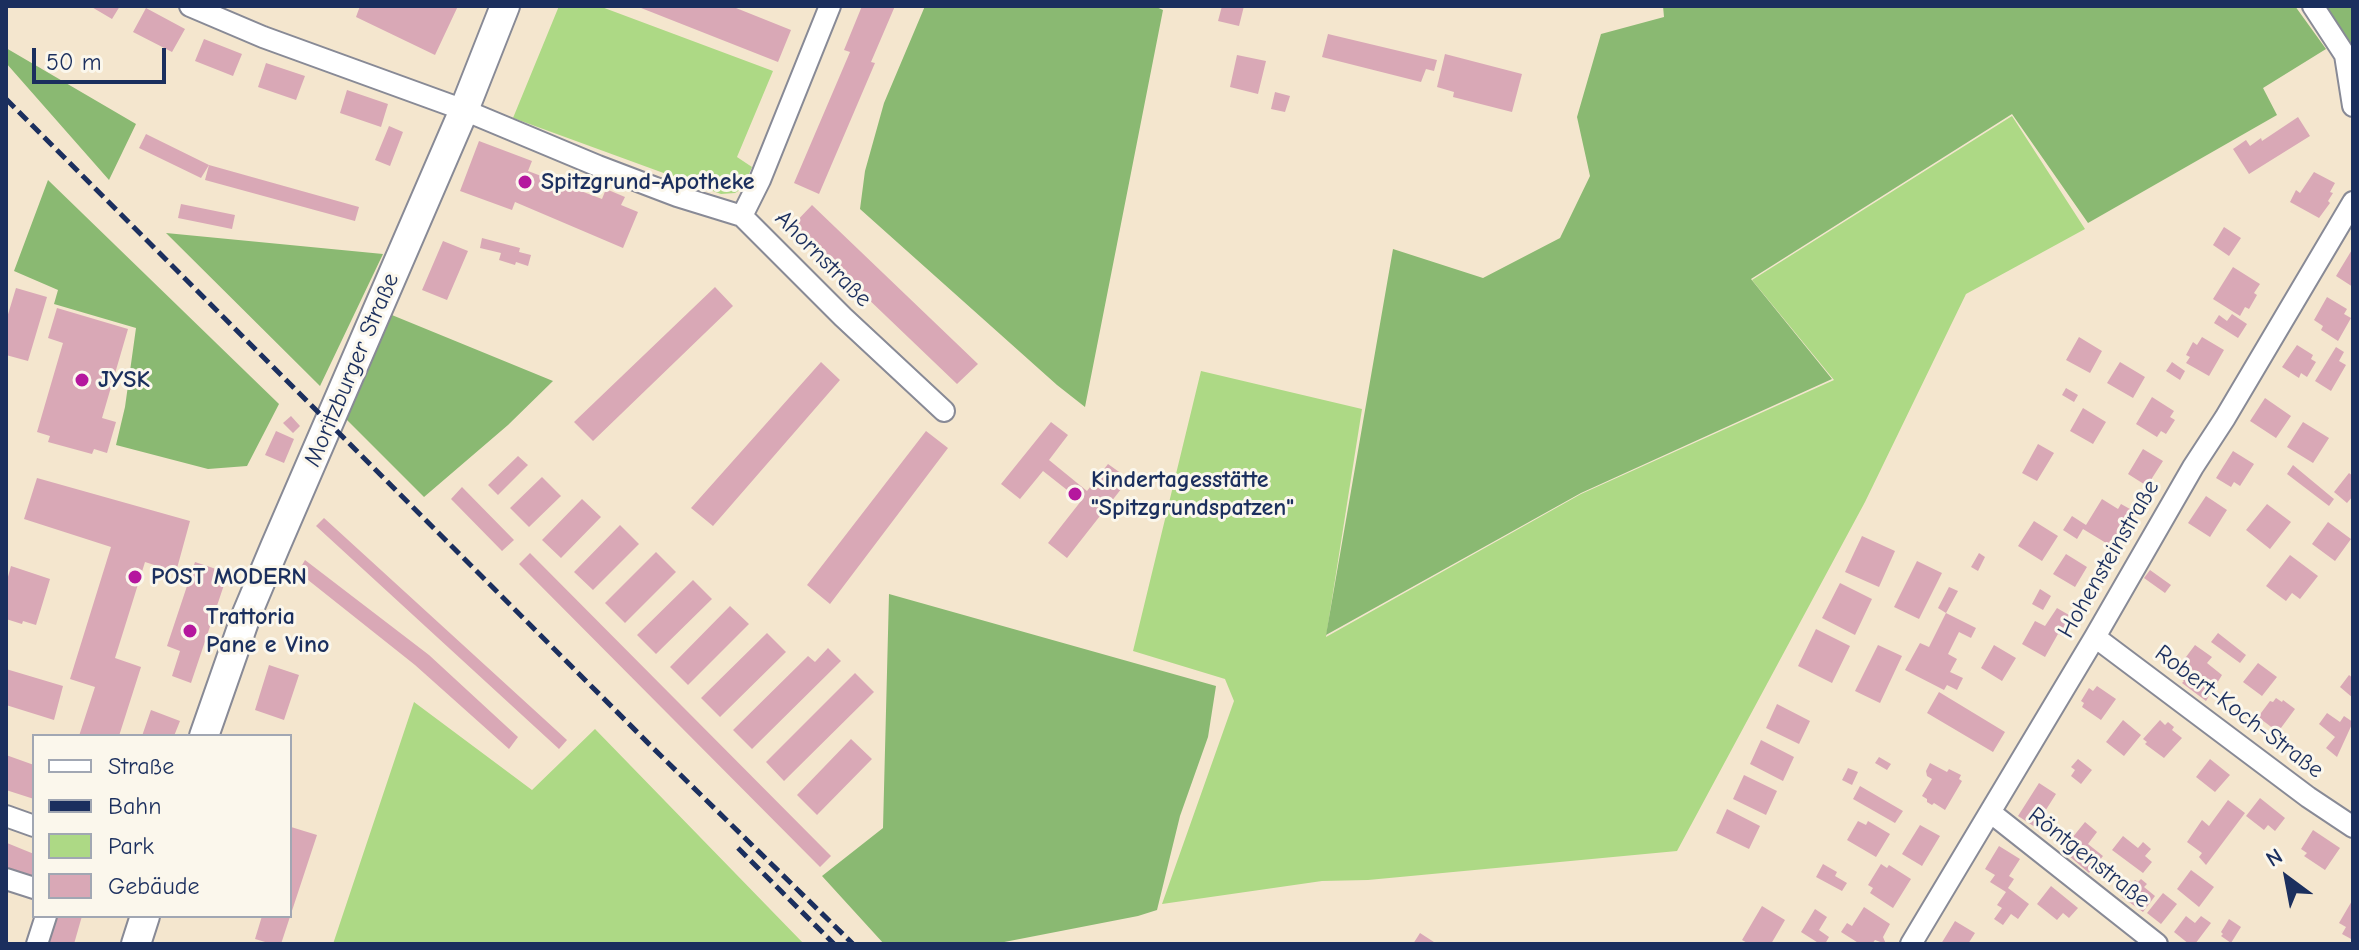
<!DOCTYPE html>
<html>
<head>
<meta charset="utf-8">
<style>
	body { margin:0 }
	#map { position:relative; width:2359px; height:950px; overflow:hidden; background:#f4e6ce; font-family:"Comic Neue",sans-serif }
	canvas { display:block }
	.frame { position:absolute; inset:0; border:8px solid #1b2f5e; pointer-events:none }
	.legend { position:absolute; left:32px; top:734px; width:260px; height:184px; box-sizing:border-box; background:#fbf7ec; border:2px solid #a1a7b3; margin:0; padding:10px 14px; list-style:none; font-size:24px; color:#1b2f5e }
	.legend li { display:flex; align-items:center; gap:16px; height:40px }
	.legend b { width:40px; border:2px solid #a1a7b3 }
	.north { position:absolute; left:2247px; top:838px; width:80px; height:80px; -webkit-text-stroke:6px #fbf7ec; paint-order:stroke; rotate:328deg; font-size:22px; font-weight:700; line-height:32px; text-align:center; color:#1b2f5e }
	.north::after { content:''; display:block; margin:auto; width:28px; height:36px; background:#1b2f5e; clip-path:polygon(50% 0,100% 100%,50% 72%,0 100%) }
	.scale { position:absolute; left:32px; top:48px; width:134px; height:36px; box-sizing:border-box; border:4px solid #1b2f5e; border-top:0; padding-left:10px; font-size:24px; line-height:28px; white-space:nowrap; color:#1b2f5e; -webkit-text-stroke:6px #fbf7ec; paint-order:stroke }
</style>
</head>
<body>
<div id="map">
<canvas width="2359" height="950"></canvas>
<div class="frame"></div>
<ul class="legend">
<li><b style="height:10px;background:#fff"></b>Straße</li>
<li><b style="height:10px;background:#1b2f5e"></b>Bahn</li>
<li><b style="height:22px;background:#add985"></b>Park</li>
<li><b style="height:22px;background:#d9a8b6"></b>Gebäude</li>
</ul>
<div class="north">N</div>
<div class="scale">50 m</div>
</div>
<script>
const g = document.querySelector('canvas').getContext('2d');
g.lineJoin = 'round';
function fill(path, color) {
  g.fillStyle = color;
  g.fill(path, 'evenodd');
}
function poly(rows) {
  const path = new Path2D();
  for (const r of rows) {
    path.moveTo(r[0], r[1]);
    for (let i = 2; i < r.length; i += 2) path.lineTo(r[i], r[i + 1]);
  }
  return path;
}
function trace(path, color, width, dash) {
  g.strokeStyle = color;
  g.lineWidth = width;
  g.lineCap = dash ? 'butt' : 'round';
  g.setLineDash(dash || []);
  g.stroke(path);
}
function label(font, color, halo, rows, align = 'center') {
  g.font = font + ' "Comic Neue",sans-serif';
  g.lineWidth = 6;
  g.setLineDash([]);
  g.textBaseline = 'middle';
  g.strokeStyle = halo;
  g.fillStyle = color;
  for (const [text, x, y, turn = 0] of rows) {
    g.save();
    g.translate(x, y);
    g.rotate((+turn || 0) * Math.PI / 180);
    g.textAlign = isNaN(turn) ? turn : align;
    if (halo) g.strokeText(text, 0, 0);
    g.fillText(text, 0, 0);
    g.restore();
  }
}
const green = poly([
	[559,6,599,6,773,71,737,157,752,167,743,188,735,193,721,194,513,118],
	[2012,116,2085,229,1966,294,1865,502,1677,851,1368,880,1322,881,1162,904,1234,701,1225,679,1133,651,1201,371,1362,409,1326,637,1581,494,1834,380,1752,280],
	[414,702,532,790,595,729,804,944,333,944]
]);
const forest = poly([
	[925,6,1154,6,1163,10,1085,407,1057,385,860,209,865,171,884,103],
	[1663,6,2295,6,2326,49,2263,88,2277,115,2088,223,2012,114,1751,279,1832,379,1581,493,1326,635,1393,249,1483,278,1560,238,1590,176,1577,117,1601,34,1664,17],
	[2326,6,2353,6,2353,65,2352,63],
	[6,48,136,124,109,180,6,63],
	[48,180,279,404,247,466,208,469,116,445,125,407,136,328,54,304,58,290,14,271],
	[166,233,383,254,320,386],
	[387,313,553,381,508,425,424,497,342,415],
	[889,594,1216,686,1208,737,1180,816,1157,910,1138,916,994,944,884,944,822,876,883,828]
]);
const building = poly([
	[90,6,120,6,112,19],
	[360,6,458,6,435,55,356,17],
	[636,6,731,6,791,30,778,62],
	[862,6,895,6,871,62,875,63,819,194,794,183,850,52,844,50],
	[1222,6,1244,6,1239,26,1218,21],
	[146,8,185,29,172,52,133,32],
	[1328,34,1437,60,1434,71,1426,69,1421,82,1322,57],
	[204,39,242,54,233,76,195,61],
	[1445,54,1522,74,1512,112,1453,97,1454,92,1437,87],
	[1237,55,1266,61,1258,94,1230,87],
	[266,63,305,76,296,100,258,87],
	[347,90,388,104,381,127,340,113],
	[1275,92,1290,96,1285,112,1271,109],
	[2298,117,2310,136,2249,174,2233,149,2246,140,2250,146,2261,138,2262,141],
	[389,126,403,132,390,166,375,160],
	[146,134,209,165,201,178,139,148],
	[479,141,532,161,528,171,602,199,606,189,625,197,621,205,638,212,623,248,515,202,512,210,460,191],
	[209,165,359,207,355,221,205,180],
	[2314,172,2335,183,2330,192,2333,193,2328,201,2330,203,2319,218,2290,202,2296,190,2300,193],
	[181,204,235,215,232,229,178,218],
	[812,205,978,364,957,384,792,226],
	[2224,227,2241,238,2229,256,2213,245],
	[482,238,520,248,519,252,531,255,528,266,516,262,515,265,499,260,501,253,480,248],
	[443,241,468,251,447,300,422,290],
	[2353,248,2353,287,2336,276],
	[2233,267,2260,284,2254,293,2257,295,2249,309,2245,307,2240,316,2213,299],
	[715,287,733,306,593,441,574,422],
	[16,288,47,297,28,361,6,355,6,321],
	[2327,297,2347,309,2344,314,2351,318,2338,341,2321,330,2323,326,2314,320],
	[57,308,128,329,102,418,116,422,107,453,94,449,92,454,48,442,50,436,37,432,63,343,48,338],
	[2232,314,2247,324,2238,338,2214,323,2219,315,2227,321],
	[2079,337,2102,351,2090,373,2066,360],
	[2202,337,2224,350,2209,376,2186,363,2190,357,2186,355,2193,342,2197,345],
	[2297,345,2313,355,2311,359,2316,362,2307,377,2301,373,2299,378,2282,367],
	[2336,347,2344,352,2339,361,2346,365,2331,391,2315,381],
	[821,362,840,380,713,526,691,508],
	[2120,362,2145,377,2133,398,2107,383],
	[2172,362,2185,371,2180,380,2166,371],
	[2066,388,2078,395,2074,402,2062,395],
	[2152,397,2174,411,2170,417,2175,420,2166,434,2161,431,2157,437,2136,424],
	[2265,398,2291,416,2276,438,2250,421],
	[2083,408,2106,422,2093,444,2070,431],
	[291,416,300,426,293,433,283,423],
	[1051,422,1068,435,1049,460,1087,491,1108,464,1129,479,1067,558,1048,543,1081,501,1043,471,1020,499,1001,484],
	[2303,422,2329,438,2313,463,2287,447],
	[276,431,294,439,284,463,265,455],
	[926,431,948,448,830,604,807,585],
	[2038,444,2054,453,2037,481,2022,473],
	[2143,449,2163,461,2147,486,2128,474],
	[2233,451,2254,464,2240,486,2234,482,2231,487,2216,478],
	[518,456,528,465,498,495,488,485],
	[2293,465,2334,499,2329,506,2287,474],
	[2349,473,2353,476,2353,496,2347,503,2334,492],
	[542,477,561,496,529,527,510,508],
	[37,478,190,521,176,572,145,562,115,658,141,667,119,736,79,736,95,687,70,679,111,547,24,519],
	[462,487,514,540,502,551,451,499],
	[2206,496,2227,510,2210,537,2188,523],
	[582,499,601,517,561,558,542,540],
	[2102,499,2118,509,2121,504,2130,509,2127,514,2130,515,2111,546,2083,529,2077,539,2063,530,2072,516,2086,525],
	[2267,504,2291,522,2270,549,2246,530],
	[324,518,567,740,559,749,316,526],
	[2034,521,2058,536,2042,561,2018,546],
	[2328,522,2351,539,2335,561,2312,544],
	[620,525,639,544,593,590,574,572],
	[1862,536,1895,551,1879,587,1845,572],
	[656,552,676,572,625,623,605,603],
	[530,553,831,856,820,867,519,564],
	[1979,553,1985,557,1978,571,1971,567],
	[2066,554,2087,567,2075,587,2053,574],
	[2290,555,2318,576,2300,599,2292,593,2286,601,2266,586],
	[305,560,429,655,518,737,509,749,415,665,298,572],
	[1917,561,1942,573,1919,619,1894,607],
	[195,562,228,573,191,683,172,676,180,651,167,646],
	[11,566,50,579,36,625,23,621,22,624,6,619,6,584],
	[2150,570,2171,585,2165,593,2144,578],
	[693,580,712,599,656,654,637,635],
	[1840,583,1872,599,1855,635,1822,618],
	[1949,587,1958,591,1946,613,1938,608],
	[2040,589,2051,596,2043,610,2032,604],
	[730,606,749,624,688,685,670,667],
	[2057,608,2069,615,2066,619,2072,622,2064,637,2058,634,2045,657,2022,644,2035,621,2045,626],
	[1946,613,1976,628,1971,638,1959,632,1948,654,1957,659,1950,672,1963,678,1957,690,1947,685,1944,690,1905,670,1920,643,1929,647],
	[1816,629,1850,646,1832,683,1798,666],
	[767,633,786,652,720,717,701,698],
	[2218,633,2246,655,2240,663,2211,642],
	[1878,645,1902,656,1880,703,1855,691],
	[1994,645,2016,658,2002,681,1981,668],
	[2195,645,2212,657,2207,663,2222,675,2206,701,2182,683,2184,681,2174,673],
	[828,648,841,661,752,749,733,730,808,656,815,662],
	[2258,663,2277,677,2262,696,2243,682],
	[269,665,299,675,284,720,255,710],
	[6,669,63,686,54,720,6,705],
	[855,673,874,692,784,781,766,762],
	[2349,675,2353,678,2353,698,2340,687],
	[2097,686,2116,699,2101,720,2082,707,2084,703,2081,701,2089,688,2093,691],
	[1939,692,2005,732,1993,752,1927,713],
	[2276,698,2282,702,2283,700,2295,709,2278,732,2258,717,2270,701,2273,702],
	[1777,704,1810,721,1799,744,1766,728],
	[151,710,180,721,174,736,142,736],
	[2327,713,2340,722,2344,716,2353,722,2337,757,2326,748,2335,737,2319,724],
	[2123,720,2141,735,2124,756,2106,742],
	[2160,720,2165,725,2168,722,2174,727,2172,730,2182,738,2164,758,2145,744,2147,742,2143,739],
	[851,739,872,759,817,815,797,795],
	[1761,740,1794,757,1783,781,1750,764],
	[6,755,34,765,34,799,6,790],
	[1879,757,1891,764,1887,770,1875,763],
	[2078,759,2092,770,2081,784,2071,776,2075,770,2071,767],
	[2210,759,2230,775,2215,792,2196,777],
	[1930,763,1947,772,1949,769,1961,775,1959,779,1962,781,1945,810,1934,803,1932,805,1927,802,1927,799,1922,796,1932,779,1927,776,1926,771],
	[1848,768,1858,772,1852,785,1842,780],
	[1744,775,1777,791,1766,815,1733,799],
	[2039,783,2056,794,2035,827,2018,816],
	[1860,786,1903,811,1895,823,1853,799],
	[2260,798,2285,818,2275,831,2268,825,2264,830,2246,816],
	[2228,800,2245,813,2206,865,2199,857,2202,853,2187,842,2202,820,2209,826],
	[1727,809,1760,826,1749,849,1716,833],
	[1858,821,1866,825,1868,821,1890,834,1876,857,1847,840],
	[2085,822,2097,832,2088,844,2103,856,2089,873,2068,855,2074,847,2068,843],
	[1920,825,1940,836,1922,866,1902,854],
	[291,827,317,835,281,944,272,944,255,939,262,916,290,916],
	[2313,830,2340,848,2325,870,2304,856,2307,853,2301,849],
	[2123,836,2138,848,2143,842,2151,849,2145,856,2152,862,2143,873,2112,850],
	[7,843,34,854,34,881,6,873],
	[1999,846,2020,859,2009,876,2014,879,2008,888,2029,904,2018,919,2011,914,2003,925,1994,919,2002,908,1997,905,2006,892,1990,882,1995,875,1985,869],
	[1823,864,1837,872,1835,876,1847,883,1842,891,1816,877],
	[1881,864,1887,868,1889,865,1911,879,1893,908,1870,893,1873,888,1868,885],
	[2191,870,2214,887,2199,907,2177,889],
	[2141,879,2147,884,2144,887,2155,896,2143,912,2122,897,2135,880,2138,882],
	[2051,886,2078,908,2069,918,2063,913,2057,920,2037,904],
	[2163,893,2177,904,2161,924,2147,913],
	[2353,899,2353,940,2342,934,2346,927,2339,923],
	[1762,906,1785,920,1771,944,1749,944,1742,940],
	[1864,907,1890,924,1883,937,1886,944,1875,940,1872,944,1860,944,1841,932,1847,923,1852,926],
	[1815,909,1827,917,1819,930,1829,937,1825,944,1820,944,1801,932],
	[53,916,82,916,74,944,43,944],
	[2186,916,2195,923,2201,916,2211,923,2195,944,2189,944,2174,932],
	[2229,919,2241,927,2231,943,2221,936,2223,934,2221,932],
	[1955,921,1975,933,1968,944,1941,944],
	[1420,933,1437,944,1413,944]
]);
const street = poly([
	[190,6,263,37,464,110,598,166,677,196,742,216,843,317,944,411],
	[2313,6,2345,55,2353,106],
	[742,216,760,180,830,6],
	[2095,637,2308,797,2353,827],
	[1990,812,2157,944],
	[6,816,34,826],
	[6,879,34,888],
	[37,944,46,916],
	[1911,944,2095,637,2193,467,2225,418,2353,202]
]);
const secondary = poly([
	[204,736,246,616,275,547,464,110,505,6],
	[136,944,145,916]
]);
const rail = poly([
	[6,99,651,746,853,944],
	[738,848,834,944]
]);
const markers = [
	[525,182,8,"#b5179e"],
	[82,380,8,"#b5179e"],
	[1075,494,8,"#b5179e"],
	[135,577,8,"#b5179e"],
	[190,631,8,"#b5179e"]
];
const poiNames = [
	["Spitzgrund-Apotheke",541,182],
	["JYSK",98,380],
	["Kindertagesstätte",1091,480],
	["\"Spitzgrundspatzen\"",1091,508],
	["POST MODERN",151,577],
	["Trattoria",206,617],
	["Pane e Vino",206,645]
];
const streetNames = [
	["Ahornstraße",823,259,45],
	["Moritzburger Straße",352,370,-67],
	["Hohensteinstraße",2109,559,-60],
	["Robert-Koch-Straße",2239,712,37],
	["Röntgenstraße",2089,858,38]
];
fill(green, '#add985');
fill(forest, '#8ab972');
fill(building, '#d9a8b6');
trace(street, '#888a96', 24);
trace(secondary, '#888a96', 32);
trace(street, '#fff', 20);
trace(secondary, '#fff', 28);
trace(rail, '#1b2f5e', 5, [12, 6]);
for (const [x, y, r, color] of markers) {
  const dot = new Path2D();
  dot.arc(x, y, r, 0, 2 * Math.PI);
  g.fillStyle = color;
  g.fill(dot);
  trace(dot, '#fbf7ec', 3);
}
label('bold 24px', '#1b2f5e', '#fbf7ec', poiNames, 'left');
label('24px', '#1b2f5e', '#fbf7ec', streetNames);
</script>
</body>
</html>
